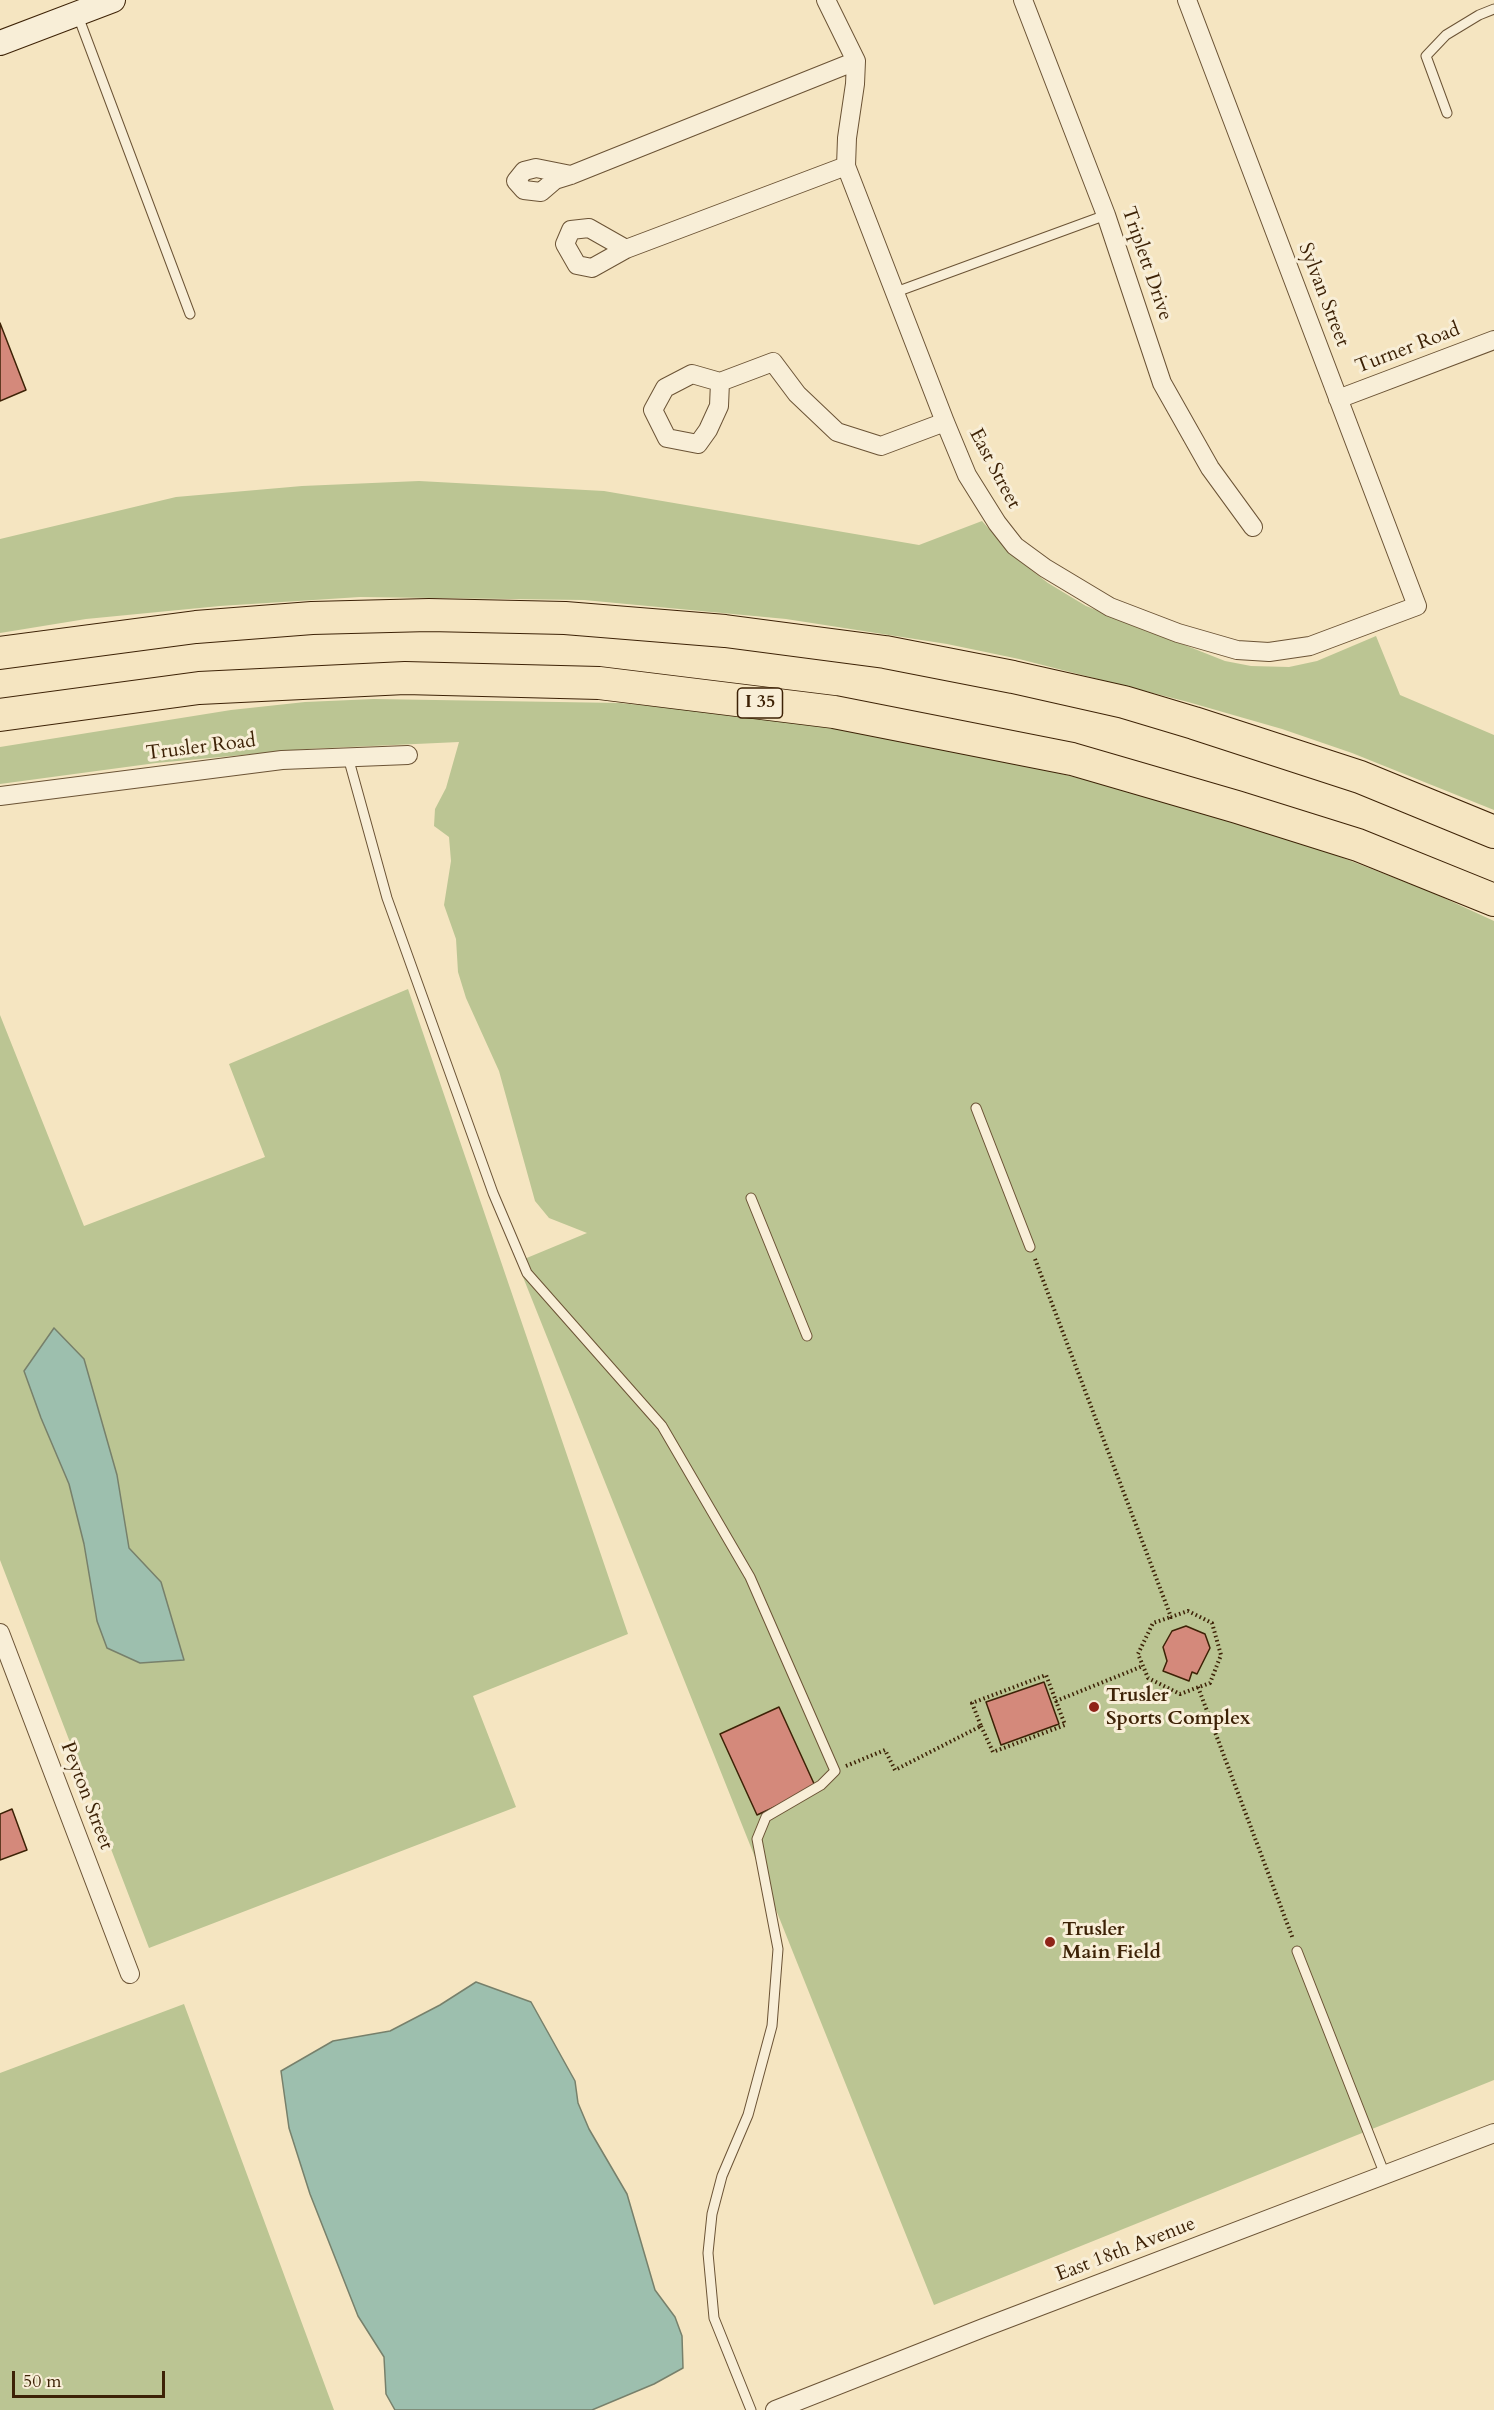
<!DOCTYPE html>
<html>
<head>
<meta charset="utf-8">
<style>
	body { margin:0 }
	#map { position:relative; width:1494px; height:2410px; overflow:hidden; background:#f5e5c1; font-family:Cardo,serif }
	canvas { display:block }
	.scale { position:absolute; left:12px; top:2371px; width:153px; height:27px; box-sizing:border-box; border:3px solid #3d2206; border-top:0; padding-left:8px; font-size:18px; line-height:21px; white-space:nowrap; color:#3d2206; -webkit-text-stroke:4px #f8eed7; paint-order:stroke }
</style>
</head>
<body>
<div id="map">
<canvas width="1494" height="2410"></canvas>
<div class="scale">50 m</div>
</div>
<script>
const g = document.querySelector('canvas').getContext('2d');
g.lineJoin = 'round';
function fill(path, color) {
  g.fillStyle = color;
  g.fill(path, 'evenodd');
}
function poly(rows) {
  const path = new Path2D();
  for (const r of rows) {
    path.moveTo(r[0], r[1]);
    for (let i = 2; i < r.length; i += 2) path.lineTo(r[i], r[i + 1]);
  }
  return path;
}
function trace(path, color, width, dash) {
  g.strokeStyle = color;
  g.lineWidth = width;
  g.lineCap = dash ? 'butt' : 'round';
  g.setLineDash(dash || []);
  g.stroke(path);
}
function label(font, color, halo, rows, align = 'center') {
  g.font = font + ' Cardo,serif';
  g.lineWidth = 6;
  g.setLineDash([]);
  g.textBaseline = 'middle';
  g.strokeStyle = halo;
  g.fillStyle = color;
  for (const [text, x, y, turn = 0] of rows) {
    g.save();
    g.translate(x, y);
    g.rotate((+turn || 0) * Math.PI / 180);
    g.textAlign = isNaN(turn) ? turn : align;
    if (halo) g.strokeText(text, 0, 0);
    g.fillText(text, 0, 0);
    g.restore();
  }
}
const green = poly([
	[419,481,604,491,919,545,982,521,1013,556,1048,583,1086,606,1225,661,1251,666,1289,667,1317,661,1376,636,1400,695,1494,735,1494,810,1352,753,1282,729,1188,702,1019,659,947,644,786,619,584,600,360,597,220,606,86,619,0,633,0,539,176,497,302,486],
	[374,699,620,703,731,714,848,730,970,752,1103,784,1223,817,1333,854,1431,892,1494,921,1494,2080,934,2305,517,1262,587,1233,549,1218,535,1201,499,1071,466,998,458,972,456,939,444,905,451,861,449,837,434,826,435,809,446,788,459,742,307,749,156,763,0,784,0,747,231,710,305,702],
	[408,989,628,1634,473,1696,516,1807,149,1948,0,1560,0,1015,84,1226,265,1157,229,1064],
	[184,2004,334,2410,0,2410,0,2073]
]);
const water = poly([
	[54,1328,84,1359,117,1475,129,1548,161,1582,184,1660,140,1663,107,1648,97,1621,84,1544,69,1484,41,1418,24,1371,54,1328],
	[476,1982,531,2002,575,2081,578,2103,589,2129,627,2194,655,2290,675,2317,682,2336,683,2368,654,2384,592,2410,395,2410,386,2394,384,2357,358,2316,310,2194,289,2128,281,2071,333,2041,390,2031,440,2005,476,1982]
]);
const building = poly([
	[0,323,26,390,0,401,0,323],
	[1186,1626,1205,1634,1210,1648,1197,1674,1192,1672,1189,1681,1163,1671,1167,1661,1163,1647,1172,1631,1186,1626],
	[1044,1682,1059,1724,1001,1745,986,1702,1044,1682],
	[779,1707,816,1788,757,1815,720,1734,779,1707],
	[12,1809,27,1850,0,1860,0,1814,12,1809]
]);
const path = poly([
	[1035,1259,1171,1617,1188,1611,1212,1623,1221,1655,1210,1683,1180,1694,1148,1678,1138,1654,1153,1623,1171,1617],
	[1198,1687,1293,1939],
	[981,1726,993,1752,1065,1725,1056,1701],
	[846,1766,885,1750,895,1770,981,1726,972,1703,1046,1675,1056,1701,1143,1666]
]);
const service = poly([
	[78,16,190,314],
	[1447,113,1426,56,1446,35,1479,15,1494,9],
	[896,292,1106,215],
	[348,757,387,898,493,1193,527,1273,662,1426,750,1577,835,1771,821,1785,766,1817,757,1839,778,1949,772,2026,748,2115,722,2176,712,2214,708,2253,714,2318,751,2410],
	[976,1108,1030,1247],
	[751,1198,807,1336],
	[1297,1951,1385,2175]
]);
const minor = poly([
	[826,0,856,61,855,84,847,138,846,166,945,422,967,475,997,523,1015,546,1045,568,1110,607,1178,633,1237,650,1269,652,1310,646,1417,606,1187,0],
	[1023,0,1106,215,1162,383,1210,468,1253,527],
	[571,175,536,168,524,171,516,181,524,190,541,192,555,180,571,175,856,61],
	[626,249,592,268,577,265,565,244,571,230,589,228,626,249,846,166],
	[720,382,719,406,708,430,698,444,667,438,653,410,665,388,692,374,720,382,773,362,797,394,837,432,881,446,945,422],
	[1338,399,1494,340],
	[0,796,282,760,408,755],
	[0,1633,130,1974],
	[775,2410,983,2328,1494,2133]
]);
const secondary = poly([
	[0,43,113,0]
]);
const motorway = poly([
	[0,653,196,627,312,618,429,615,565,618,725,631,885,652,1013,677,1124,702,1194,723,1360,777,1494,832],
	[0,715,199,688,405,678,599,683,834,712,1072,759,1237,807,1358,845,1494,900]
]);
const markers = [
	[1094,1707,6,"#8f2418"],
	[1050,1942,6,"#8f2418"]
];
const shields = [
	[760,703,45]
];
const shieldNames = [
	["I 35",760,703]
];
const streetNames = [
	["Triplett Drive",1146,264,71],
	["Sylvan Street",1323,295,69],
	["Turner Road",1408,349,-21],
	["East Street",994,469,62],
	["Trusler Road",201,748,-7],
	["Peyton Street",86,1796,69],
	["East 18th Avenue",1126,2250,-21]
];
const poiNames = [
	["Trusler",1106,1696],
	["Sports Complex",1106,1719],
	["Trusler",1062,1930],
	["Main Field",1062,1953]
];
fill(green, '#bbc593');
fill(water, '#9dbfae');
trace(water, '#77806b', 1.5);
fill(building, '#d4897b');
trace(building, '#3d2206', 1.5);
trace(service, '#6b5335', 11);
trace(minor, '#6b5335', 20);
trace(secondary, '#3d2206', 26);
trace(motorway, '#3d2206', 34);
trace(path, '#3d2206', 4, [1.5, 3]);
trace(service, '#f8eed7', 9);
trace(minor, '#f8eed7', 18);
trace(secondary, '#f8eed7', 24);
trace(motorway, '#f5e5c1', 32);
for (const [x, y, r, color] of markers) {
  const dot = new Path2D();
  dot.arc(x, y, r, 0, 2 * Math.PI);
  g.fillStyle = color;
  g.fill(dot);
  trace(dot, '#f8eed7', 2);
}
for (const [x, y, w] of shields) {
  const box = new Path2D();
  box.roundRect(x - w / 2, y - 15, w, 30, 4.5);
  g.fillStyle = '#f8eed7';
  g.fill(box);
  trace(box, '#3d2206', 1.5);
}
label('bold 18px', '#3d2206', null, shieldNames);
label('20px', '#3d2206', '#f8eed7', streetNames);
label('bold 20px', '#3d2206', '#f8eed7', poiNames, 'left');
</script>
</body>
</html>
